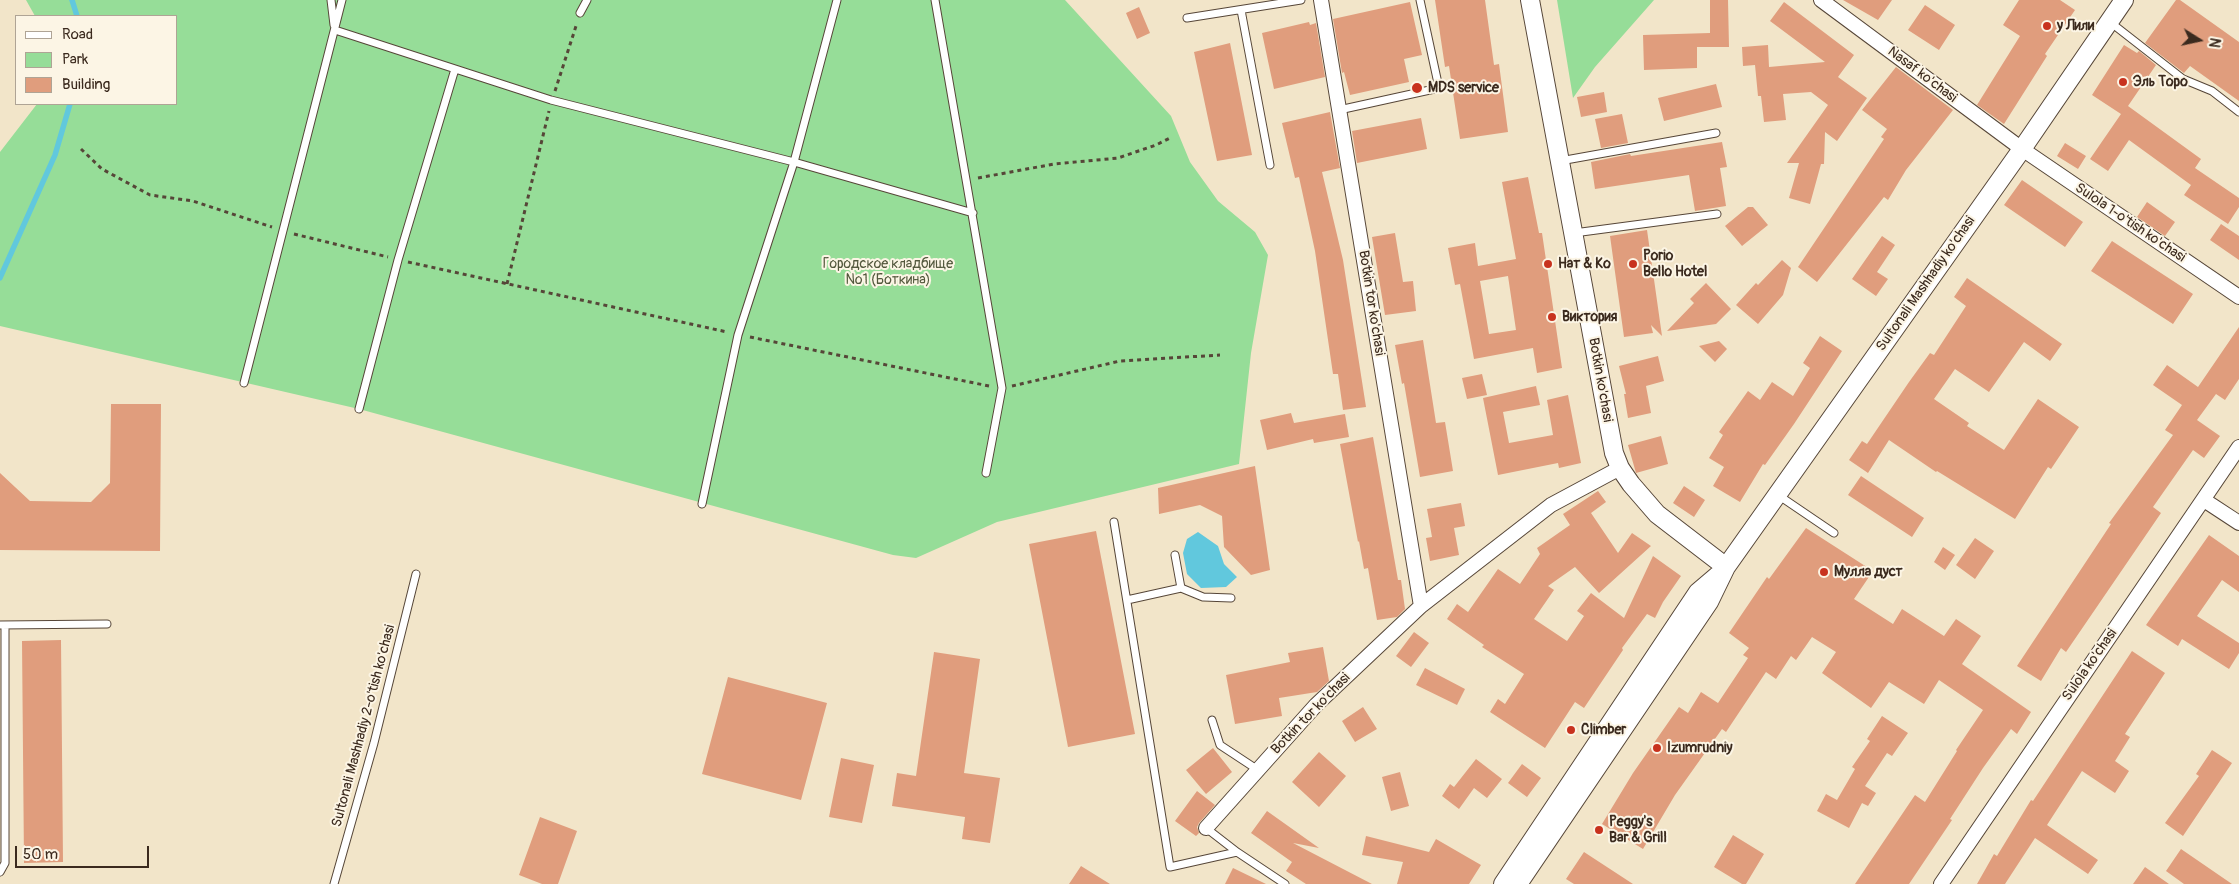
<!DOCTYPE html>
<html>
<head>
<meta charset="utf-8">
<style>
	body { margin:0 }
	#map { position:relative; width:2239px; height:884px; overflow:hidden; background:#f2e5c9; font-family:Pangolin,sans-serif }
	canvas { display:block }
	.legend { position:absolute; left:15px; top:15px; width:162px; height:90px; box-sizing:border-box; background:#fcf5e5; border:1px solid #afa495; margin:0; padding:6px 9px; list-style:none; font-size:15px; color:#3b2a1e }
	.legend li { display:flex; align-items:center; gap:10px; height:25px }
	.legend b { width:25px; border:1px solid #afa495 }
	.north { position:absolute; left:2174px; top:15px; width:50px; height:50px; -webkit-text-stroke:4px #fcf5e5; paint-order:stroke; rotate:100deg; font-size:14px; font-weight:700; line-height:20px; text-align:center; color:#3b2a1e }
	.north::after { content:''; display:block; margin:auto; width:18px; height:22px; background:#3b2a1e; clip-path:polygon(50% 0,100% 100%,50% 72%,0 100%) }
	.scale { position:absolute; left:15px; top:846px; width:134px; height:22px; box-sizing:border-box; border:2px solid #3b2a1e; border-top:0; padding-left:6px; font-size:15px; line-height:18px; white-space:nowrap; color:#3b2a1e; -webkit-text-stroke:4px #fcf5e5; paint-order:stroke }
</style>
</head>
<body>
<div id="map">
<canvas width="2239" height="884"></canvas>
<ul class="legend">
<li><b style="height:6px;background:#fff"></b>Road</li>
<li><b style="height:14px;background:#96dd98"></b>Park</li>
<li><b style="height:14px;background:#e09d7d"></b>Building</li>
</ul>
<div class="north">N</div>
<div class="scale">50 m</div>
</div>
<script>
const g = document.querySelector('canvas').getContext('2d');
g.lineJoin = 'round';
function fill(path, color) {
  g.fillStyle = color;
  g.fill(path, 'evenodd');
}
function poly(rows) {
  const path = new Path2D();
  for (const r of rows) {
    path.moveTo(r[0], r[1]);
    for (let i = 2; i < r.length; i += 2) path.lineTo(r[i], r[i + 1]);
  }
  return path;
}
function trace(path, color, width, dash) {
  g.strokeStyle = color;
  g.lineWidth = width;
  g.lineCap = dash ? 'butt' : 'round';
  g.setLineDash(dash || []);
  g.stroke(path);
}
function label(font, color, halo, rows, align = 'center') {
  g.font = font + ' Pangolin,sans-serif';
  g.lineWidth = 4;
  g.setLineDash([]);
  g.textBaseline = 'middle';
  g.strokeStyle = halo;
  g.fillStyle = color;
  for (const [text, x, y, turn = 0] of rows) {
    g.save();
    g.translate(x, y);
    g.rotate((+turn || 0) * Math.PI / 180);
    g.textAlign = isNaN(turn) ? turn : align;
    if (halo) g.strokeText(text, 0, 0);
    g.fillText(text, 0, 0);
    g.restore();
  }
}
const green = poly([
	[26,0,1065,0,1171,116,1190,162,1218,201,1255,232,1268,255,1251,353,1239,464,997,522,916,558,893,555,359,409,0,326,0,152,37,104,176,104,176,16,35,16],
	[1557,0,1654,0,1595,67,1573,98]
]);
const water = poly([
	[1198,532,1218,546,1224,564,1237,577,1226,587,1201,588,1187,574,1183,553,1187,539]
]);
const stream = poly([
	[72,0,77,16],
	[0,278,55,155,70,104]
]);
const building = poly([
	[1435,0,1485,0,1494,65,1499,64,1508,132,1460,139,1449,66,1445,67],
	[1710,0,1728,0,1729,47,1697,47,1697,68,1644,70,1643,35,1710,33],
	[1843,0,1892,0,1878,20],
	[2019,0,2060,0,2075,10,2045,54,2047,56,2004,124,1977,105,2020,36,2003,25],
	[2176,0,2180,0,2239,42,2239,101,2190,66,2184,73,2145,43],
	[1410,2,1422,55,1404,59,1409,82,1350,95,1344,72,1342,73,1333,19],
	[1784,2,1854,55,1838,77,1867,98,1837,141,1825,132,1824,164,1821,164,1810,204,1789,198,1799,163,1787,163,1828,105,1811,92,1783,94,1786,120,1764,122,1761,96,1758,96,1755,65,1743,66,1742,47,1768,45,1769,67,1825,62,1770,21],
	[1925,5,1955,25,1939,50,1908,30],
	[1139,7,1150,33,1137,39,1126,13],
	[1309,22,1310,25,1316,23,1325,77,1274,89,1262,33],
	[1230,43,1252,155,1217,161,1194,52],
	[2124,45,2137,53,2139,51,2156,65,2128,106,2201,159,2195,168,2239,198,2239,207,2228,224,2184,195,2191,185,2129,140,2108,171,2090,159,2121,114,2092,95],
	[1896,67,1953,110,1906,170,1888,200,1884,197,1817,282,1798,267,1884,139,1881,137,1887,129,1862,110],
	[1716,84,1722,107,1664,121,1658,98],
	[1604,92,1607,112,1581,117,1577,97],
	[1330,112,1340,168,1322,172,1343,260,1366,407,1343,410,1338,374,1333,374,1315,251,1299,177,1295,178,1282,123],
	[1622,114,1628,143,1601,148,1595,119],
	[1421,118,1427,149,1357,163,1352,131],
	[1722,142,1727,167,1720,168,1726,206,1695,211,1689,175,1595,189,1591,162,1630,154,1631,156],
	[2065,143,2086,156,2078,169,2057,156],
	[1528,177,1539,233,1542,233,1562,368,1537,373,1533,348,1474,359,1460,284,1455,285,1448,248,1475,243,1478,266,1516,259,1502,182],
	[1508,276,1516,330,1489,334,1480,281],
	[2022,180,2083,222,2065,247,2004,205],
	[2147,202,2175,222,2165,236,2137,217],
	[1748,207,1753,207,1768,225,1742,246,1725,226],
	[2221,224,2239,236,2239,260,2210,240],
	[1647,230,1662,336,1651,325,1653,333,1624,337,1610,236],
	[1395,233,1403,282,1413,281,1416,311,1385,315,1372,237],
	[1882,236,1895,245,1877,272,1888,279,1876,296,1852,279],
	[2112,241,2193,294,2173,324,2091,271],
	[1782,260,1791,268,1783,295,1758,324,1736,305,1756,283,1758,285],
	[1967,278,2062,344,2050,361,2024,342,1989,392,1955,369,1934,399,1969,423,1967,426,2004,450,2038,399,2079,427,2051,469,2048,467,2015,519,1937,471,1936,472,1889,440,1868,473,1849,460,1862,441,1867,444,1909,382,1930,353,1934,355,1966,306,1954,297],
	[1706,283,1731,309,1716,324,1667,331,1694,303,1690,299],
	[2239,327,2239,379,2225,400,2216,394,2197,420,2220,436,2204,458,2193,450,2153,507,2161,513,2066,652,2061,648,2041,681,2017,666,2111,524,2109,523,2173,435,2165,430,2182,405,2153,385,2167,365,2198,387],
	[1820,336,1842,351,1794,424,1765,465,1763,464,1740,502,1713,486,1724,467,1709,458,1723,435,1719,432,1748,391,1760,400,1772,382,1793,396,1810,368,1803,363],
	[1423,340,1436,423,1445,422,1453,471,1420,477,1404,383,1402,384,1395,345],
	[1719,341,1727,349,1715,362,1699,346],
	[1658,356,1664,381,1646,386,1651,413,1628,418,1624,394,1626,394,1619,366],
	[1482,374,1487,395,1467,399,1462,378],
	[1536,386,1540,405,1503,412,1509,443,1553,435,1547,400,1568,395,1581,463,1559,468,1558,463,1498,475,1483,398],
	[111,404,161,404,160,551,0,550,0,473,30,501,91,502,110,483],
	[1291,413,1294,423,1345,414,1349,437,1314,443,1313,439,1267,450,1260,420],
	[1661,436,1668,464,1636,473,1628,445],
	[1373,437,1398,580,1401,580,1405,609,1397,617,1377,620,1368,568,1364,569,1359,541,1358,542,1340,444],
	[1255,466,1270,570,1251,575,1224,547,1222,516,1200,505,1159,514,1158,488],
	[1861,476,1924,518,1912,537,1848,495],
	[1684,486,1705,500,1694,517,1673,503],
	[1598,491,1606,502,1591,513,1618,553,1632,533,1651,546,1599,593,1575,567,1548,586,1554,590,1534,619,1567,641,1584,616,1577,611,1591,593,1624,618,1653,556,1681,576,1663,602,1655,618,1647,614,1622,648,1623,650,1584,708,1575,702,1545,748,1490,712,1498,699,1505,704,1524,674,1482,647,1484,645,1447,619,1457,604,1468,612,1498,569,1520,584,1540,554,1537,548,1570,525,1563,514],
	[1461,503,1465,526,1454,528,1459,555,1430,561,1426,538,1432,537,1427,509],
	[1806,528,1873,571,1854,599,1893,624,1902,609,1944,636,1956,619,1981,636,1962,664,2031,712,2017,734,2011,729,1983,768,1950,819,1952,820,1909,884,1855,884,1915,795,1925,802,1957,751,1956,750,1983,710,1939,680,1924,704,1889,682,1871,708,1822,673,1836,652,1812,637,1796,660,1791,656,1776,679,1766,672,1726,732,1722,729,1675,795,1643,849,1602,824,1633,773,1679,707,1688,713,1701,692,1718,703,1748,658,1743,655,1749,648,1729,633,1767,577,1769,579],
	[1096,531,1135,734,1068,747,1029,544],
	[2209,535,2239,556,2239,592,2222,580,2197,616,2239,643,2239,653,2229,669,2182,639,2178,646,2146,625],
	[1975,538,1994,551,1975,579,1956,565],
	[1943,547,1955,555,1945,570,1934,562],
	[1414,632,1429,643,1411,667,1396,656],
	[61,640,63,862,24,863,22,641],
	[1323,647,1329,681,1317,692,1279,698,1282,716,1235,724,1226,675,1290,662,1288,653],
	[2132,651,2165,673,2125,734,2130,737,2115,761,2129,771,2115,793,2082,771,2047,825,2098,860,2088,874,2035,838,2005,884,1977,884,1994,854,1997,856,2031,800,2033,801],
	[934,652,980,659,964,773,1000,778,990,843,962,839,965,817,892,806,897,773,916,776],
	[1425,668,1465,689,1457,705,1416,685],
	[728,677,827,703,801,800,702,774],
	[1363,707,1377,729,1355,742,1342,721],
	[1882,716,1908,733,1892,756,1887,753,1865,786,1876,793,1868,806,1862,803,1849,828,1817,811,1826,794,1837,800,1855,769,1852,767,1870,741,1867,739],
	[1213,748,1232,772,1206,794,1186,770],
	[2212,750,2232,763,2183,836,2165,823,2199,776,2196,774],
	[1319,752,1346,776,1319,807,1292,782],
	[841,758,874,765,862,823,829,817],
	[1476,759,1502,779,1487,798,1474,788,1459,809,1442,796,1450,784,1454,787],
	[1522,764,1541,778,1527,797,1508,783],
	[1400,772,1409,806,1391,811,1382,777],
	[1197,791,1215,805,1199,823,1197,827,1199,833,1196,836,1175,821],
	[1267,811,1319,848,1293,843,1372,884,1306,884,1286,871,1292,862,1251,833],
	[540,817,577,831,558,884,542,884,519,875],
	[1733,835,1764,854,1746,884,1742,884,1714,867],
	[1366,836,1429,852,1436,839,1481,865,1469,884,1397,884,1403,862,1362,855],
	[2181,849,2232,884,2184,884,2166,871],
	[1584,852,1633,884,1574,884,1566,879],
	[1081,866,1110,884,1069,884],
	[2145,867,2169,884,2133,884],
	[1233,868,1266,884,1225,884]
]);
const path = poly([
	[555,91,577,23],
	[81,149,102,169,150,195,193,201,272,227],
	[978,178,1054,164,1118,158,1156,145,1172,137],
	[294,234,388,257],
	[408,262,727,332],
	[507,284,549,111],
	[750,337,989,386],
	[1012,386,1120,361,1220,355]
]);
const service = poly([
	[331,0,334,25],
	[935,0,1002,388,986,473],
	[1241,10,1270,165],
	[580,13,587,0],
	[1187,18,1301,0],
	[2110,22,2183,79,2212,91,2239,112],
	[335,30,551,100,794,162,973,213],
	[1339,110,1439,88,1420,0],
	[1560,161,1716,133],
	[1574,233,1717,214],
	[244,383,342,0],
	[359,409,398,260,455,69],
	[1778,495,1834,533],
	[702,504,738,335,794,162,837,0],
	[1114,522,1170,867,1237,852],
	[1175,555,1181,588],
	[1127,600,1181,588,1203,597,1231,598],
	[0,625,107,624],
	[1212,720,1220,745,1258,770],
	[1206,828,1237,852,1285,884],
	[0,872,5,863,5,625],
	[334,884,374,743,416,574]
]);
const minor = poly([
	[1321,0,1421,606],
	[1821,0,2022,149,2239,297],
	[2204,500,2239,523],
	[1206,828,1316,705,1421,606,1551,505,1620,468],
	[1941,884,2239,447]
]);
const tertiary = poly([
	[1530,0,1614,453,1620,468,1631,484,1657,514,1726,567],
	[1503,884,1698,592,1718,575],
	[1518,884,1709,602,1726,567,2022,149,2124,0]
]);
const markers = [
	[2047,26,5,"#c8321e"],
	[2123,82,5,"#c8321e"],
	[1417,88,6,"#c8321e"],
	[1548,264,5,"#c8321e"],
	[1633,264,5,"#c8321e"],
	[1552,317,5,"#c8321e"],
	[1824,572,5,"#c8321e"],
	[1571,730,5,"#c8321e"],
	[1657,748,5,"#c8321e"],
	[1599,830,5,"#c8321e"]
];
const poiNames = [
	["у Лили",2057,26],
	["Эль Торо",2133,82],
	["MDS service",1428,88],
	["Porio",1643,256],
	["Bello Hotel",1643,272],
	["Нат & Ко",1558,264],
	["Виктория",1562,317],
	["Мулла дуст",1834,572],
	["Climber",1581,730],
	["Izumrudniy",1667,748],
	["Peggy's",1609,822],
	["Bar & Grill",1609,838]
];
const streetNames = [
	["Nasaf ko'chasi",1922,75,37],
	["Sulola 1-o'tish ko'chasi",2130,223,34],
	["Sultonali Mashhadiy ko'chasi",1926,284,-55],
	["Botkin tor ko'chasi",1371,303,81],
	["Botkin ko'chasi",1600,380,80],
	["Sulola ko'chasi",2090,665,-55],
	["Botkin tor ko'chasi",1311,714,-46],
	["Sultonali Mashhadiy 2-o'tish ko'chasi",364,726,-75]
];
const parkNames = [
	["Городское кладбище",888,264],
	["№1 (Боткина)",888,280]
];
fill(green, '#96dd98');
fill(water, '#61c8dd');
trace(stream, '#61c8dd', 5.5);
fill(building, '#e09d7d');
trace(service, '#564638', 9);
trace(minor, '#564638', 16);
trace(tertiary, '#564638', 20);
trace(path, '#564638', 3, [4, 4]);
trace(service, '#fff', 7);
trace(minor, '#fff', 14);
trace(tertiary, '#fff', 18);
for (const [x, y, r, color] of markers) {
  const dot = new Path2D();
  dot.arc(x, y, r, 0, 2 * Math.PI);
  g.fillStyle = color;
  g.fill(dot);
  trace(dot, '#fcf5e5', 2);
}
label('bold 14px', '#3b2a1e', '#fcf5e5', poiNames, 'left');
label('14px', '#3b2a1e', '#fcf5e5', streetNames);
label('14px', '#52573c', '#fcf5e5', parkNames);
</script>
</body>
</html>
